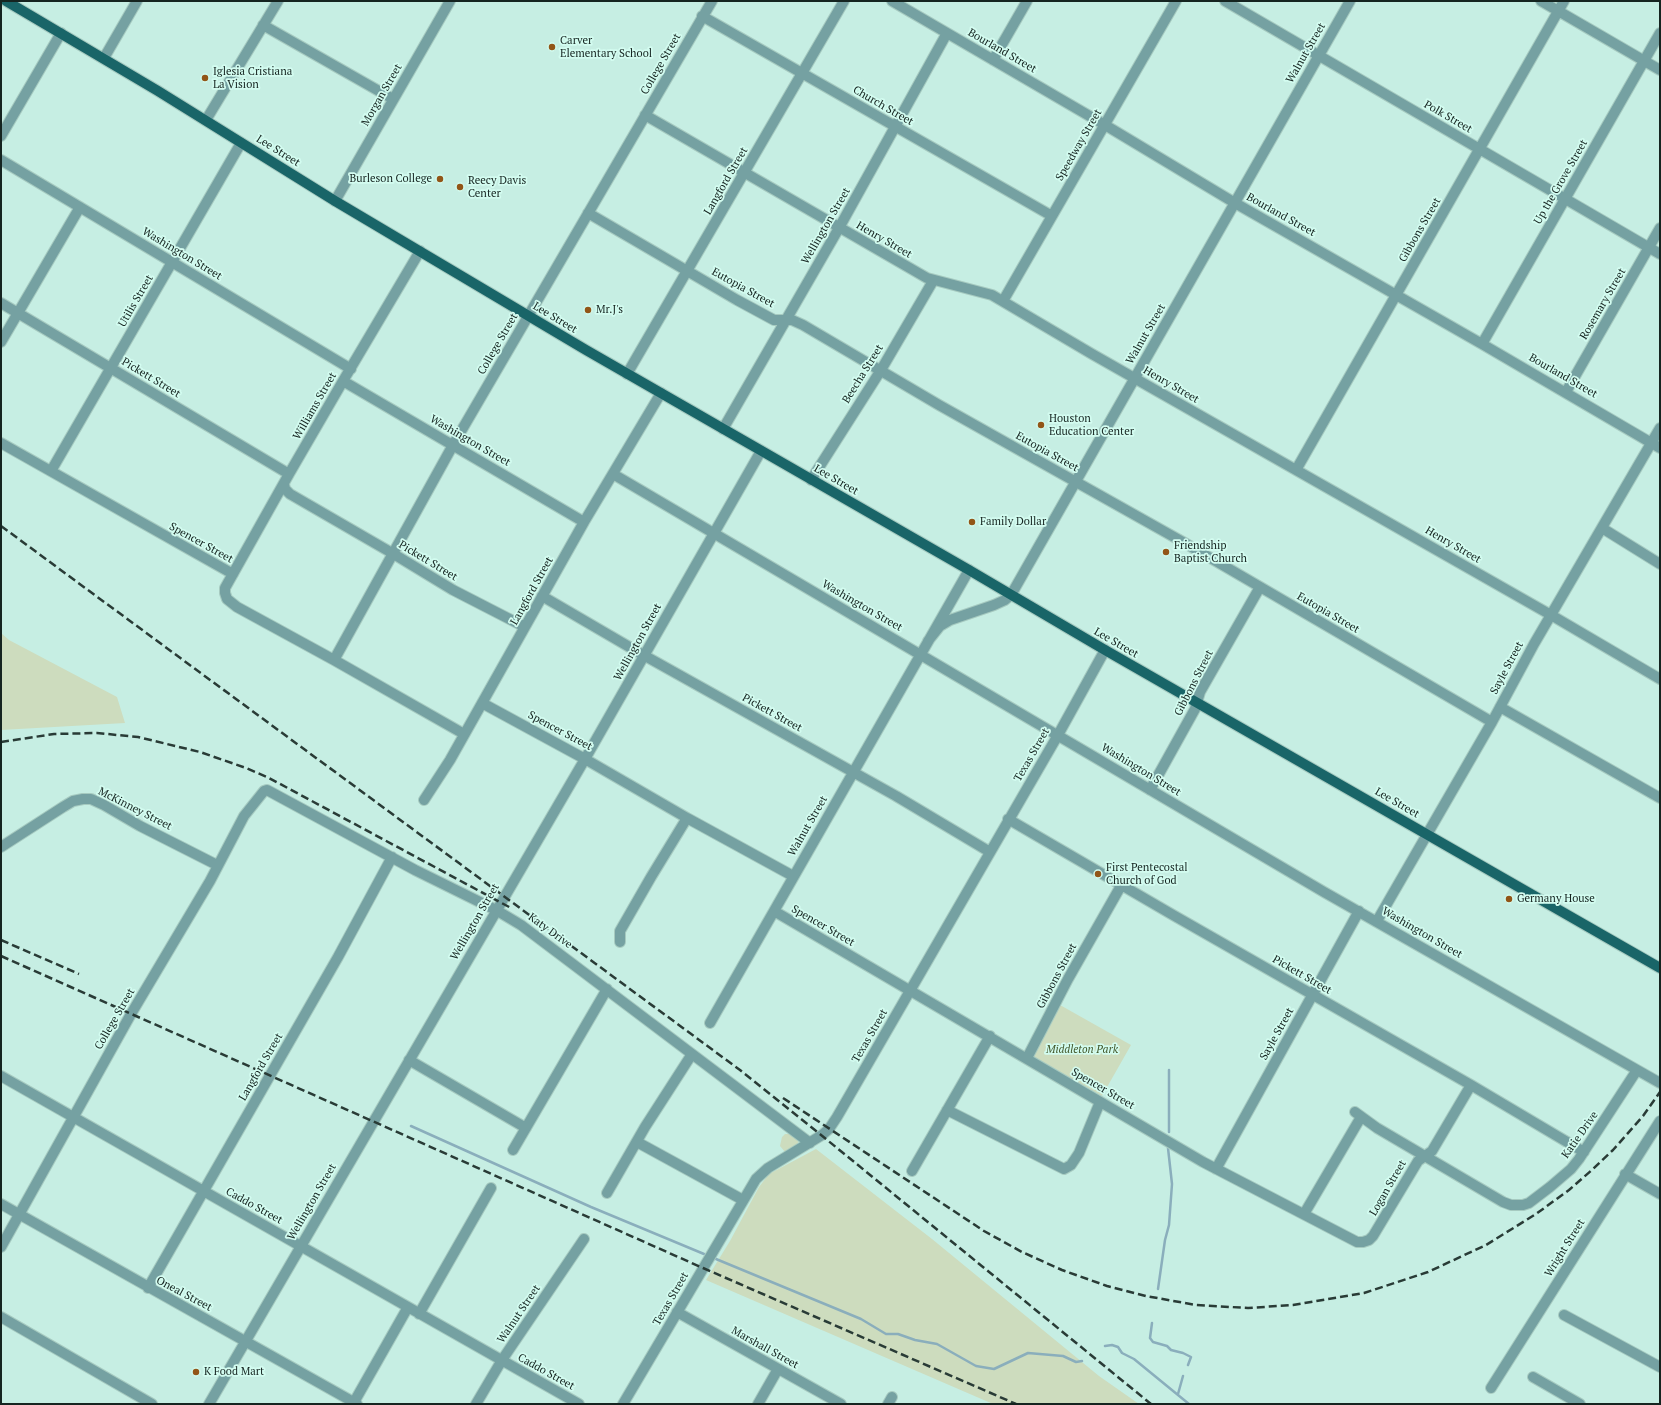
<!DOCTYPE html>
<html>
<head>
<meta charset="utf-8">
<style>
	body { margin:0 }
	#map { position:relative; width:1661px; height:1405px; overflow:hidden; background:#c6eee3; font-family:"PT Serif",serif }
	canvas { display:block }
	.frame { position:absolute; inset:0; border:2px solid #152420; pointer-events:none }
</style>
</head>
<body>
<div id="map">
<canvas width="1661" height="1405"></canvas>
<div class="frame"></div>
</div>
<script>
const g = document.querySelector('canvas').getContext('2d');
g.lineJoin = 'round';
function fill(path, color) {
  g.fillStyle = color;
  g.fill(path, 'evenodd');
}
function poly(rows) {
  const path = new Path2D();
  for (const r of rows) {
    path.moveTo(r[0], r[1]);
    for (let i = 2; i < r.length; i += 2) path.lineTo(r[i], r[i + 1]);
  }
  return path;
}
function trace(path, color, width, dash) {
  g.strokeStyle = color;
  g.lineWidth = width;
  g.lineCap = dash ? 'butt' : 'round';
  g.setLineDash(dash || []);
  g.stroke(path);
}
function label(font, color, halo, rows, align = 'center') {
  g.font = font + ' "PT Serif",serif';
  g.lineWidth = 3.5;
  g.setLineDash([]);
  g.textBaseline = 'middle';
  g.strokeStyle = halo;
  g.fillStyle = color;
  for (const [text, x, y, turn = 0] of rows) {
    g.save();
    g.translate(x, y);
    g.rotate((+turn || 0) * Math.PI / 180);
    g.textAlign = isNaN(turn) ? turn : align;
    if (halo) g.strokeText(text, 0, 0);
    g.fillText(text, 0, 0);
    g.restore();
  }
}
const green = poly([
	[1,633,9,640,117,697,125,723,1,730],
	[1060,1005,1131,1045,1102,1096,1032,1056],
	[785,1134,791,1134,798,1140,798,1146,785,1152,780,1146,782,1137],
	[816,1149,932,1239,1099,1376,1139,1404,993,1404,706,1280,730,1241,759,1187,769,1174]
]);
const stream = poly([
	[1169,1070,1169,1132],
	[411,1126,591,1207,704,1254],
	[716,1259,861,1319,886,1334,898,1334,915,1340,937,1344,976,1366,994,1369,1028,1353,1063,1356,1076,1362,1082,1361],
	[1158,1289,1165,1240,1169,1225,1172,1184,1168,1148],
	[1152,1323,1150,1338,1153,1342,1167,1346,1171,1350,1183,1353,1191,1357,1188,1365],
	[1105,1346,1112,1345,1118,1347,1122,1353,1134,1359,1189,1404],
	[1178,1394,1183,1376]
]);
const minor = poly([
	[892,1,1105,125,1235,203,1482,344,1660,448],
	[1225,1,1660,254],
	[1541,1,1660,70],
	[702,16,1052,216],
	[263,25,393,99],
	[104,58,137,1],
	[993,60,1027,1],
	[645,115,927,278,992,295,1092,354,1551,615,1660,679],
	[206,120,278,1],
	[1,136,61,33],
	[1,160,351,369],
	[335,201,450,1],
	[588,213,737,300,774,320,792,320,803,325,939,405,1183,542,1492,722],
	[420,251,343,381,289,474,225,588,225,593,227,599,237,607,334,660,464,734],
	[1003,301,1176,1],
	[1,303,289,474],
	[1,342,80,207],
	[1482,344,1660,33],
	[627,374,844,1],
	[343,381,584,522],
	[1566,392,1660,228],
	[723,429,839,228,947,33],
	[1,443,233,574],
	[1296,470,1564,1],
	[51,471,241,143],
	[613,474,1324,892,1660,1083],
	[811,480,881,370,933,281],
	[284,484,285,489,290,494,392,553,453,590,525,627],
	[1602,528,1660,564],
	[542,596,638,652,896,796,990,852],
	[928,641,940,626,950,620,994,605,1005,600,1011,595,1350,1],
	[334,660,453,445,712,1],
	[482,703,585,759,687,818,793,876],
	[1500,707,1660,798],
	[1150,790,1195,709,1200,692,1260,587],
	[424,800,450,760,584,522,661,393],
	[1008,819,1173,915,1471,1085,1584,1152],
	[1,847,63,807,73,801,83,799,91,799,104,805,140,826,217,865],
	[774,911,1203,1162,1357,1242,1363,1242,1369,1240,1373,1236,1418,1161,1432,1151,1471,1085],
	[1377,921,1492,722,1534,644,1660,428],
	[620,942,620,931,651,877,687,818],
	[710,1023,969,570],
	[1027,1058,1068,979,1122,884],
	[409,1060,526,1128],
	[1,1076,579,1404],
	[947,1110,1064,1169,1071,1165,1079,1153,1100,1102],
	[1355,1112,1377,1128,1503,1202,1511,1205,1523,1205,1529,1203,1550,1187,1571,1169,1579,1159,1637,1070],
	[637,1142,743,1200],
	[513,1150,607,989],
	[1216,1169,1359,911],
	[912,1171,990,1036],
	[1625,1174,1660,1194],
	[607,1193,645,1127,692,1054],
	[1,1204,357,1404],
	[1304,1214,1361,1117],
	[1,1247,131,1014,210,881,244,816,264,791,267,790,415,870,496,910,521,925,810,1143],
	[148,1288,338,957,392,857],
	[677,1312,841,1404],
	[419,1314,491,1188],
	[1564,1315,1660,1367],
	[1,1317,152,1404],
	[1533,1377,1580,1404],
	[1491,1388,1660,1121],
	[209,1404,585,759,761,451],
	[353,1404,408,1307],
	[476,1404,502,1360,584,1239],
	[623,1404,756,1179,768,1168,822,1135,829,1129,837,1117,1058,735,1105,650],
	[758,1404,778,1369],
	[888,1404,892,1397]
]);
const major = poly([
	[6,1,158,91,335,201,586,350,969,570,1105,650,1660,968]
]);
const rail = poly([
	[1,526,740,1070,826,1139,1151,1404],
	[1,742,54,734,97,733,138,737,200,752,246,768,269,778,511,908],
	[1,940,79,974],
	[1,956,703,1268,1016,1404],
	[783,1098,984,1231,1022,1252,1062,1270,1107,1286,1146,1296,1196,1305,1248,1308,1293,1305,1364,1293,1428,1272,1486,1245,1536,1214,1569,1190,1593,1169,1613,1150,1643,1116,1660,1092]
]);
const markers = [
	[552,47,4,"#925517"],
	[205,78,4,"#925517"],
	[440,179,4,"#925517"],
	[460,187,4,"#925517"],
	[588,310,4,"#925517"],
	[1041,425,4,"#925517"],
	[972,522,4,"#925517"],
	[1166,552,4,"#925517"],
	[1098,874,4,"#925517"],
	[1509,899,4,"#925517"],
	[196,1372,4,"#925517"]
];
const poiNames = [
	["Carver",560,41],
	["Elementary School",560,54],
	["Iglesia Cristiana",213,72],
	["La Vision",213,85],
	["Burleson College",432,179,"right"],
	["Reecy Davis",468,181],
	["Center",468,194],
	["Mr.J's",596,310],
	["Houston",1049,419],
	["Education Center",1049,432],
	["Family Dollar",980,522],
	["Friendship",1174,546],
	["Baptist Church",1174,559],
	["First Pentecostal",1106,868],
	["Church of God",1106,881],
	["Germany House",1517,899],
	["K Food Mart",204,1372]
];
const streetNames = [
	["Bourland Street",1002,51,30],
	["Walnut Street",1306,53,-60],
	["College Street",661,64,-60],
	["Morgan Street",382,95,-60],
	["Church Street",883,106,30],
	["Polk Street",1448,117,30],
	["Speedway Street",1079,145,-60],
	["Lee Street",278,151,32],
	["Langford Street",726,181,-60],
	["Up the Grove Street",1561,182,-60],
	["Bourland Street",1281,215,29],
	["Wellington Street",826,226,-60],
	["Gibbons Street",1420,230,-60],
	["Henry Street",884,240,30],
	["Washington Street",182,254,31],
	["Eutopia Street",743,288,29],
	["Utilis Street",136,301,-60],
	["Rosemary Street",1603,304,-60],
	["Lee Street",555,318,31],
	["Walnut Street",1146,334,-60],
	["College Street",498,344,-60],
	["Beecha Street",863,374,-58],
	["Bourland Street",1563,376,30],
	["Pickett Street",151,378,31],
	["Henry Street",1171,385,30],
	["Williams Street",315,406,-60],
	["Washington Street",470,441,30],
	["Eutopia Street",1047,452,29],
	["Lee Street",836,480,30],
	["Spencer Street",201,543,29],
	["Henry Street",1453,545,30],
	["Pickett Street",428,561,31],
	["Langford Street",532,591,-61],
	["Washington Street",862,606,30],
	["Eutopia Street",1328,613,30],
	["Wellington Street",638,642,-61],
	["Lee Street",1116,643,30],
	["Sayle Street",1507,668,-62],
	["Gibbons Street",1194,683,-63],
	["Pickett Street",772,713,29],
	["Spencer Street",560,731,28],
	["Texas Street",1032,755,-60],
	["Washington Street",1141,770,31],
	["Lee Street",1397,803,30],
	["McKinney Street",135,809,27],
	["Walnut Street",808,826,-60],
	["Wellington Street",475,922,-60],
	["Spencer Street",823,926,30],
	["Katy Drive",550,931,36],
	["Washington Street",1422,933,30],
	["Pickett Street",1302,975,30],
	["Gibbons Street",1057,976,-62],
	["College Street",115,1019,-60],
	["Sayle Street",1277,1034,-61],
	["Texas Street",870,1036,-60],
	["Langford Street",261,1067,-60],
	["Spencer Street",1103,1089,30],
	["Katie Drive",1580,1135,-55],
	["Logan Street",1388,1188,-60],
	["Wellington Street",312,1202,-60],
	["Caddo Street",254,1206,29],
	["Wright Street",1565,1248,-58],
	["Oneal Street",184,1294,28],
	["Texas Street",671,1299,-60],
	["Walnut Street",519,1314,-56],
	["Marshall Street",765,1348,29],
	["Caddo Street",546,1372,29]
];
const parkNames = [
	["Middleton Park",1082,1050]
];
fill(green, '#cddcbe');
trace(stream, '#8aaebc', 2.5);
trace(minor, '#a6cac0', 12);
trace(major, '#a6cac0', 12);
trace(minor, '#75a1a2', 10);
trace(major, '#196568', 10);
trace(rail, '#293b36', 2.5, [8, 4]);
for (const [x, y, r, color] of markers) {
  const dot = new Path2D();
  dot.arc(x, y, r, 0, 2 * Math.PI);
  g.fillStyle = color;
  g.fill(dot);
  trace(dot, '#d3fcf0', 1.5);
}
label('11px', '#152420', '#d3fcf0', poiNames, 'left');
label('11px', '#152420', '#d3fcf0', streetNames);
label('italic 11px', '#42572a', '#d3fcf0', parkNames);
</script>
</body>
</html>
